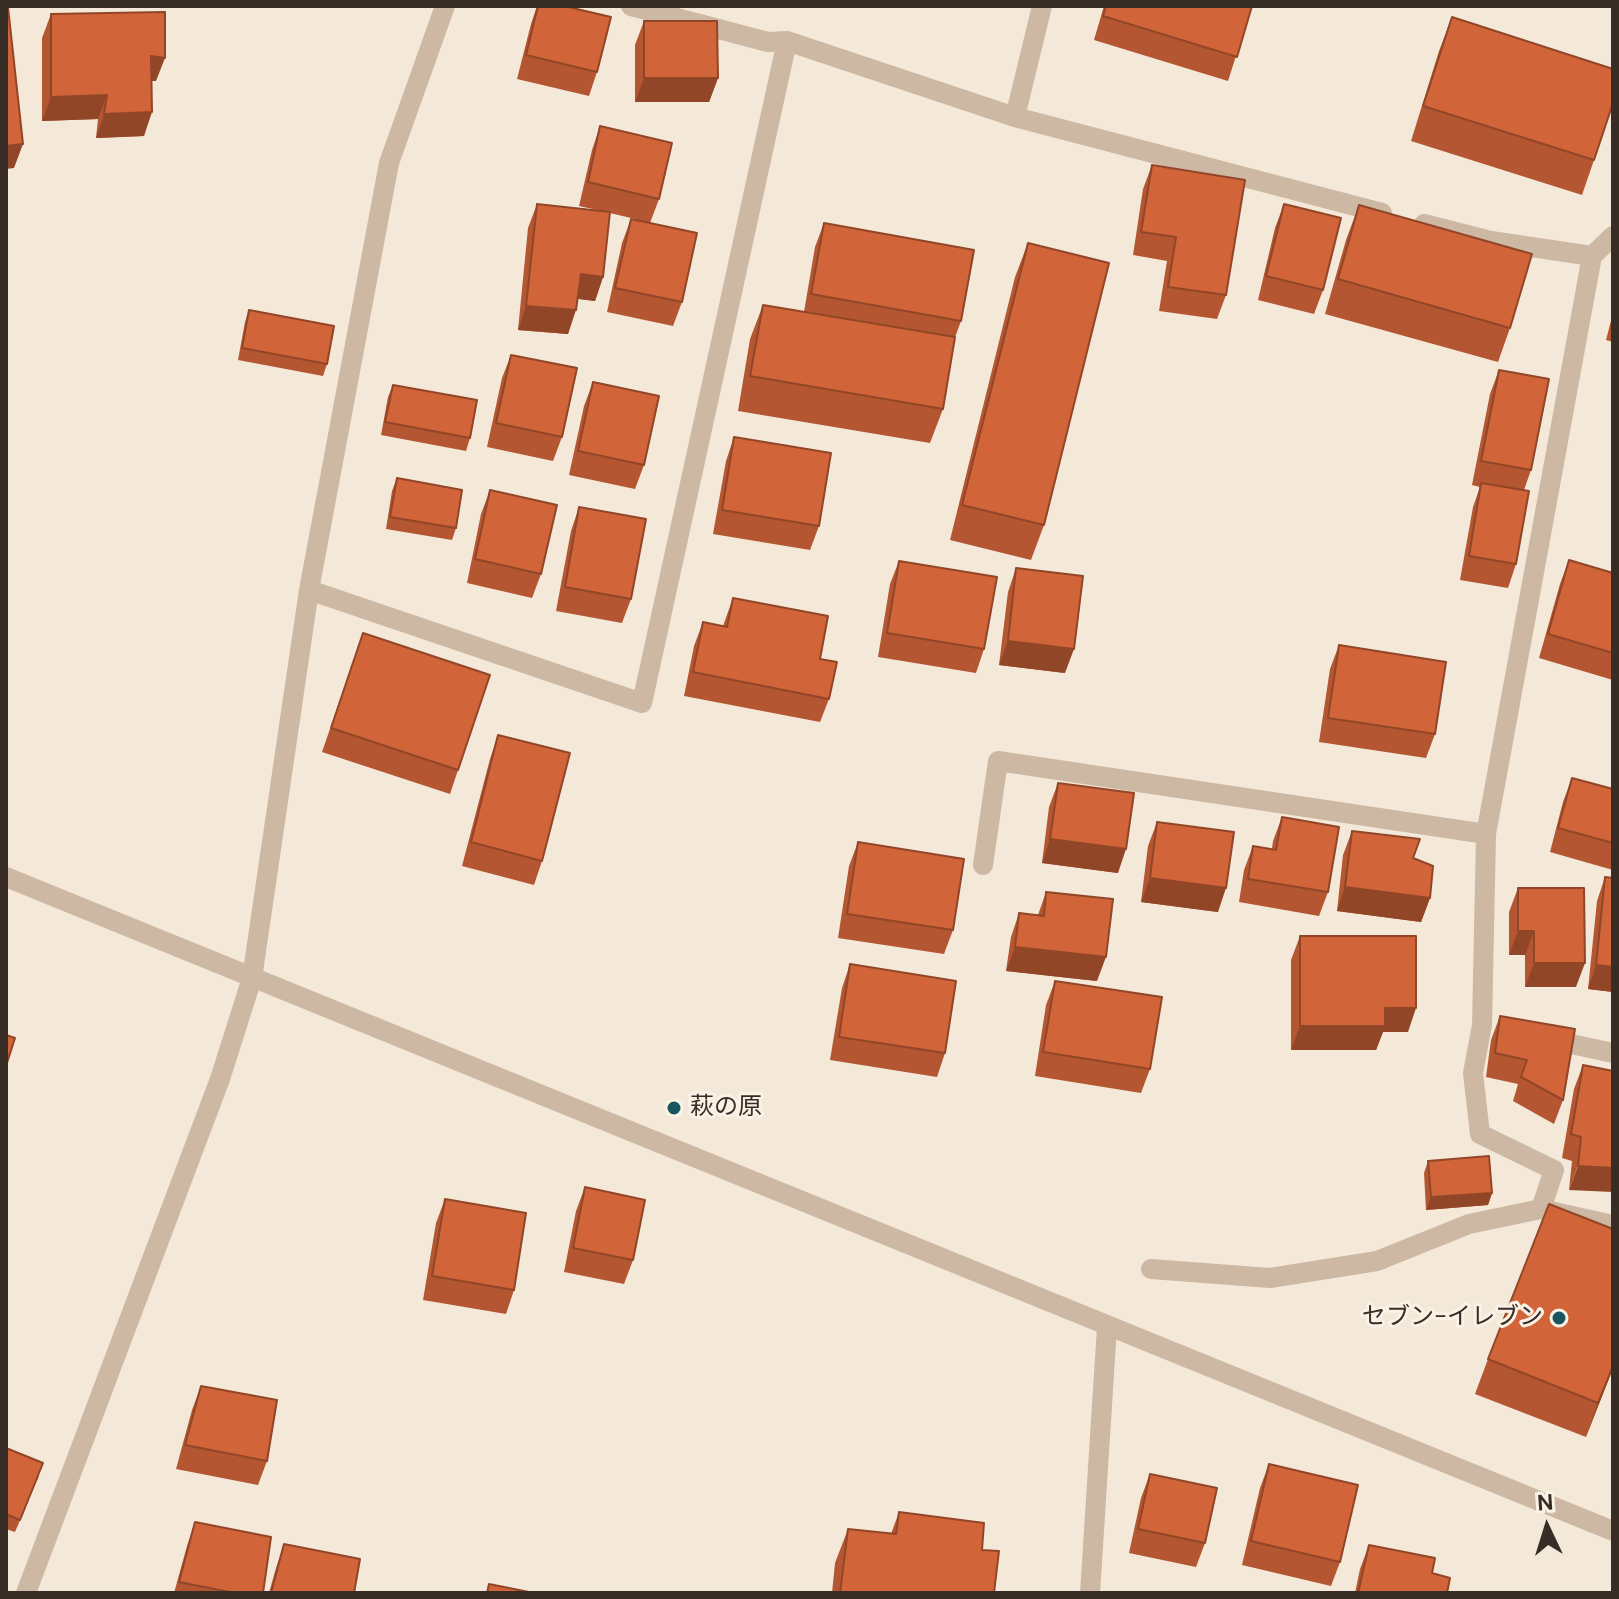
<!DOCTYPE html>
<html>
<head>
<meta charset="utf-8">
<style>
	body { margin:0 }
	#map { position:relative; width:1619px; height:1599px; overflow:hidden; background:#f4e8d9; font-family:"DM Sans",sans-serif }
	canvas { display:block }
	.frame { position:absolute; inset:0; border:8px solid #382c26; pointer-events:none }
	.north { position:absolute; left:1507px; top:1487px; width:80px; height:80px; -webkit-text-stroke:6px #fbf2e6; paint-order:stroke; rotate:356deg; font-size:22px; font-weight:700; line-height:32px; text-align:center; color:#382c26 }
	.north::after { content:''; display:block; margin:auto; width:28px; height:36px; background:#382c26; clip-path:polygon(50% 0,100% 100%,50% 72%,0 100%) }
</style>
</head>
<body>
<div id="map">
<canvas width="1619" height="1599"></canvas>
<div class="frame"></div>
<div class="north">N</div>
</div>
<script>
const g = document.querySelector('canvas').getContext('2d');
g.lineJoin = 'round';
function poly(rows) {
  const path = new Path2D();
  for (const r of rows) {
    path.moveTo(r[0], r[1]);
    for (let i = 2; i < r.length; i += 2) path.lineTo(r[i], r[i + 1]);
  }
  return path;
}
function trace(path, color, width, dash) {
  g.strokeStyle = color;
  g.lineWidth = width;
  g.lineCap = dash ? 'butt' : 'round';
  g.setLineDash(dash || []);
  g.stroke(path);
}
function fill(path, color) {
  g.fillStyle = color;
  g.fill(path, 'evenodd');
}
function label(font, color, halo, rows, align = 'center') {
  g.font = font + ' "DM Sans","Noto Sans JP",sans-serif';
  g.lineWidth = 6;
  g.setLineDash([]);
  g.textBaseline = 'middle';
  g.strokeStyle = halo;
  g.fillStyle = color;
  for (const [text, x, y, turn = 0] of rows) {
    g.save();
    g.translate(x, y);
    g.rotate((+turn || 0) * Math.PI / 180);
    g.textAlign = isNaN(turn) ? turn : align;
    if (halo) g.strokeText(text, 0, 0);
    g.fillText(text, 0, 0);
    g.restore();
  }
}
const minor = poly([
	[631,6,768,42,787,41,1015,117,1382,213],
	[1015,117,1042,6],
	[1424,224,1491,241,1592,256,1613,236],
	[309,590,642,703,787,41],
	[983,865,998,761,1486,834],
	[1548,1039,1613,1053],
	[1541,1209,1554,1170,1480,1134,1473,1073,1482,1025,1486,834,1592,256],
	[1151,1269,1270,1278,1377,1261,1469,1224,1541,1209,1613,1225],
	[26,1593,220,1079,252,978,309,590,389,163,445,6],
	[1090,1593,1107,1327]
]);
const tertiary = poly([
	[6,877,1613,1531]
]);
const wall = poly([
	[537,6,564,6,597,72,589,96,517,79,531,24],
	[1104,6,1252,6,1228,81,1094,40],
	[51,14,156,81,152,81,144,136,96,138,98,119,42,121,42,38],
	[1452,17,1594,160,1582,195,1411,141,1439,51],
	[644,21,718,78,709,102,635,102,635,45],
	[600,126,659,199,650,223,682,302,673,326,607,312,622,243,631,219,635,219,610,213,603,277,595,301,578,299,568,334,518,330,528,228,537,204,597,210,579,206,592,150],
	[1152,165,1226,295,1217,319,1159,311,1167,261,1133,255,1143,189],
	[1284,204,1323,290,1314,314,1258,300,1275,228],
	[1359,205,1510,328,1498,362,1325,314,1346,240],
	[824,223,961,321,954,340,943,409,930,443,738,411,750,339,763,305,804,312,815,247],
	[1028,243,1044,525,1031,560,950,540,1015,277],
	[249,310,327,364,323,376,238,360,245,322],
	[1613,313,1613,342,1606,340],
	[511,355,562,437,553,461,487,447,502,378],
	[1499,370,1531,470,1524,490,1516,564,1508,588,1460,580,1473,507,1480,487,1472,485,1490,394],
	[593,382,644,465,635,489,569,475,584,406],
	[393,385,470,438,466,451,381,435,388,397],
	[734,437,819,526,810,550,713,534,726,461],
	[397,478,456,528,452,540,386,529,392,491],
	[490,490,541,574,532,598,467,583,481,514],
	[579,507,631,599,622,623,556,611,571,531],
	[1569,560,1613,573,1613,680,1539,658,1560,584],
	[899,561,984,649,976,673,878,657,890,584],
	[1016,568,1065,673,999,665,1008,592],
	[733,598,820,659,829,699,820,722,684,696,694,646,703,622,723,626],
	[363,633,458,770,450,794,322,752],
	[1339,645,1435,734,1426,758,1319,742,1330,669],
	[498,735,542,861,534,885,462,866,490,759],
	[1572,778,1613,789,1613,870,1550,852,1563,802],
	[1058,783,1118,873,1042,863,1049,807],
	[1282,817,1328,892,1319,916,1239,902,1244,870,1253,846,1272,849,1273,841],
	[1157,822,1218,912,1141,902,1148,846],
	[1352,831,1413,858,1430,898,1421,922,1337,911,1343,855],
	[858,842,953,930,944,954,838,938,849,866],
	[1605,877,1613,878,1613,992,1588,989,1597,901],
	[1518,888,1576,987,1525,987,1525,955,1509,955,1509,912],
	[1046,892,1097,981,1006,971,1011,937,1019,913,1038,915],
	[1300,936,1408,1032,1383,1032,1376,1050,1291,1050,1291,960],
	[850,964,945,1053,937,1077,830,1060,842,988],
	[1055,981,1150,1069,1141,1093,1035,1076,1046,1005],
	[1500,1016,1563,1100,1554,1124,1513,1101,1518,1084,1486,1077,1491,1040],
	[1583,1065,1613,1071,1569,1190,1572,1161,1562,1158,1574,1089],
	[1428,1161,1492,1193,1488,1205,1426,1210,1424,1173],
	[585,1187,633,1260,624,1284,564,1272,576,1211],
	[445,1199,514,1290,506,1314,423,1300,436,1223],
	[1613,1229,1613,1368,1586,1437,1475,1394,1488,1359],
	[201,1386,267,1461,258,1485,176,1469,192,1410],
	[6,1448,39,1476,15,1532,6,1529],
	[1269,1464,1340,1562,1331,1586,1242,1565,1260,1488],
	[1150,1474,1205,1543,1196,1567,1129,1553,1141,1498],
	[899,1512,982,1550,994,1593,832,1593,835,1563,848,1529,891,1534],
	[195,1522,263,1593,174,1593,187,1546],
	[284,1544,354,1593,269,1593,276,1568],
	[1369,1545,1432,1573,1447,1593,1355,1593,1360,1569]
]);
const shadedWall = poly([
	[151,56,165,58,156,81,142,80],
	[644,78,718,78,709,102,635,102],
	[107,95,98,119,42,121,51,97],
	[152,112,144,136,96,138,104,114],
	[23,144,14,168,6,169,6,146],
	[581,274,603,277,595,301,572,298],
	[526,306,576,310,568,334,518,330],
	[1008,641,1074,649,1065,673,999,665],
	[1050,839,1126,849,1118,873,1042,863],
	[1150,878,1226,888,1218,912,1141,902],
	[1345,887,1430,898,1421,922,1337,911],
	[1518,931,1534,931,1525,955,1509,955],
	[1015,947,1106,957,1097,981,1006,971],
	[1534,963,1585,963,1576,987,1525,987],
	[1596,965,1613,967,1613,992,1588,989],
	[1385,1008,1416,1008,1408,1032,1383,1032,1376,1050,1291,1050,1300,1026],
	[1578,1166,1613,1168,1613,1192,1569,1190],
	[1492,1193,1488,1205,1426,1210,1431,1197],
	[1613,1366,1613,1368,1586,1437,1598,1403]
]);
const building = poly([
	[538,6,564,6,611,17,597,72,526,55,538,6],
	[1106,6,1252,6,1237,57,1103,16,1106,6],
	[6,7,8,7,23,144,6,146,6,7],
	[165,12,165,58,151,56,152,112,104,114,107,95,51,97,51,14,165,12],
	[1452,17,1613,69,1613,103,1594,160,1423,106,1452,17],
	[644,21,717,21,718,78,644,78,644,21],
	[600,126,672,143,659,199,588,182,600,126],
	[1152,165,1245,180,1226,295,1168,287,1176,237,1141,232,1152,165],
	[537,204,610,212,603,277,581,274,576,310,526,306,537,204],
	[1284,204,1341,218,1323,290,1266,276,1284,204],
	[1359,205,1532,254,1510,328,1338,279,1359,205],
	[631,219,697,233,682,302,615,288,631,219],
	[824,223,974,250,961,321,811,294,824,223],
	[1028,243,1109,263,1044,525,962,505,1028,243],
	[763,305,955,337,943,409,750,376,763,305],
	[249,310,334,326,327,364,242,348,249,310],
	[511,355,577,368,562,437,496,423,511,355],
	[1499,370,1549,379,1531,470,1481,461,1499,370],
	[593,382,659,396,644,465,578,451,593,382],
	[393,385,477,400,470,438,385,422,393,385],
	[734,437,831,453,819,526,722,510,734,437],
	[397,478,462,490,456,528,390,517,397,478],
	[1481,483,1529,491,1516,564,1469,556,1481,483],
	[490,490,557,505,541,574,475,559,490,490],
	[579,507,646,519,631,599,565,587,579,507],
	[1569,560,1613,573,1613,653,1548,634,1569,560],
	[899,561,997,577,984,649,887,633,899,561],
	[1016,568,1083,576,1074,649,1008,641,1016,568],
	[733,598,828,616,820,659,837,662,829,699,693,672,703,622,727,627,733,598],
	[363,633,490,675,458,770,331,728,363,633],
	[1339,645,1446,662,1435,734,1328,718,1339,645],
	[498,735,570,753,542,861,471,842,498,735],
	[1572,778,1613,789,1613,843,1558,828,1572,778],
	[1058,783,1134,793,1126,849,1050,839,1058,783],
	[1282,817,1339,827,1328,892,1248,879,1253,846,1276,850,1282,817],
	[1157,822,1234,832,1226,888,1150,878,1157,822],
	[1352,831,1420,839,1413,858,1433,866,1430,898,1345,887,1352,831],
	[858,842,964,859,953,930,847,914,858,842],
	[1605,877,1613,878,1613,967,1596,965,1605,877],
	[1518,888,1584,888,1585,963,1534,963,1534,931,1518,931,1518,888],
	[1046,892,1113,899,1106,957,1015,947,1019,913,1044,916,1046,892],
	[1300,936,1416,936,1416,1008,1385,1008,1385,1026,1300,1026,1300,936],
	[850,964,956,981,945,1053,839,1037,850,964],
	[1055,981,1162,997,1150,1069,1043,1052,1055,981],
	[1500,1016,1575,1029,1563,1100,1521,1077,1527,1060,1495,1053,1500,1016],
	[6,1035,15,1038,6,1066,6,1035],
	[1583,1065,1613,1071,1613,1168,1578,1166,1581,1137,1571,1134,1583,1065],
	[1489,1156,1492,1193,1431,1197,1428,1161,1489,1156],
	[585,1187,645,1200,633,1260,573,1248,585,1187],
	[445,1199,526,1213,514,1290,432,1276,445,1199],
	[1549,1204,1613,1229,1613,1366,1598,1403,1488,1359,1549,1204],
	[201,1386,277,1400,267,1461,185,1445,201,1386],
	[6,1448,43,1463,20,1520,6,1514,6,1448],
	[1269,1464,1358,1485,1340,1562,1251,1541,1269,1464],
	[1150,1474,1217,1488,1205,1543,1138,1529,1150,1474],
	[899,1512,984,1523,982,1550,999,1551,994,1593,840,1593,848,1529,896,1534,899,1512],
	[195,1522,271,1537,263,1593,235,1593,179,1582,195,1522],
	[284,1544,360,1559,354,1593,271,1593,284,1544],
	[1369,1545,1435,1558,1432,1573,1450,1578,1447,1593,1358,1593,1369,1545],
	[489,1584,534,1593,487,1593,489,1584]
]);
const markers = [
	[674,1108,8,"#18565d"],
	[1559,1318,8,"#18565d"]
];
const poiNames = [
	["萩の原",690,1108],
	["セブン-イレブン",1543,1318,"right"]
];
trace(minor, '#cdb8a4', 20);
trace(tertiary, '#cdb8a4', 20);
fill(wall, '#b45631');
fill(shadedWall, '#924628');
fill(building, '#d16439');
trace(building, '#924628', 2);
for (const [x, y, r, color] of markers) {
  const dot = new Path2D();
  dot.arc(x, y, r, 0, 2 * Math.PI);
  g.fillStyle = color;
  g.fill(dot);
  trace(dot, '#fbf2e6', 3);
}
label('24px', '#382c26', '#fbf2e6', poiNames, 'left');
</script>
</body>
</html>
